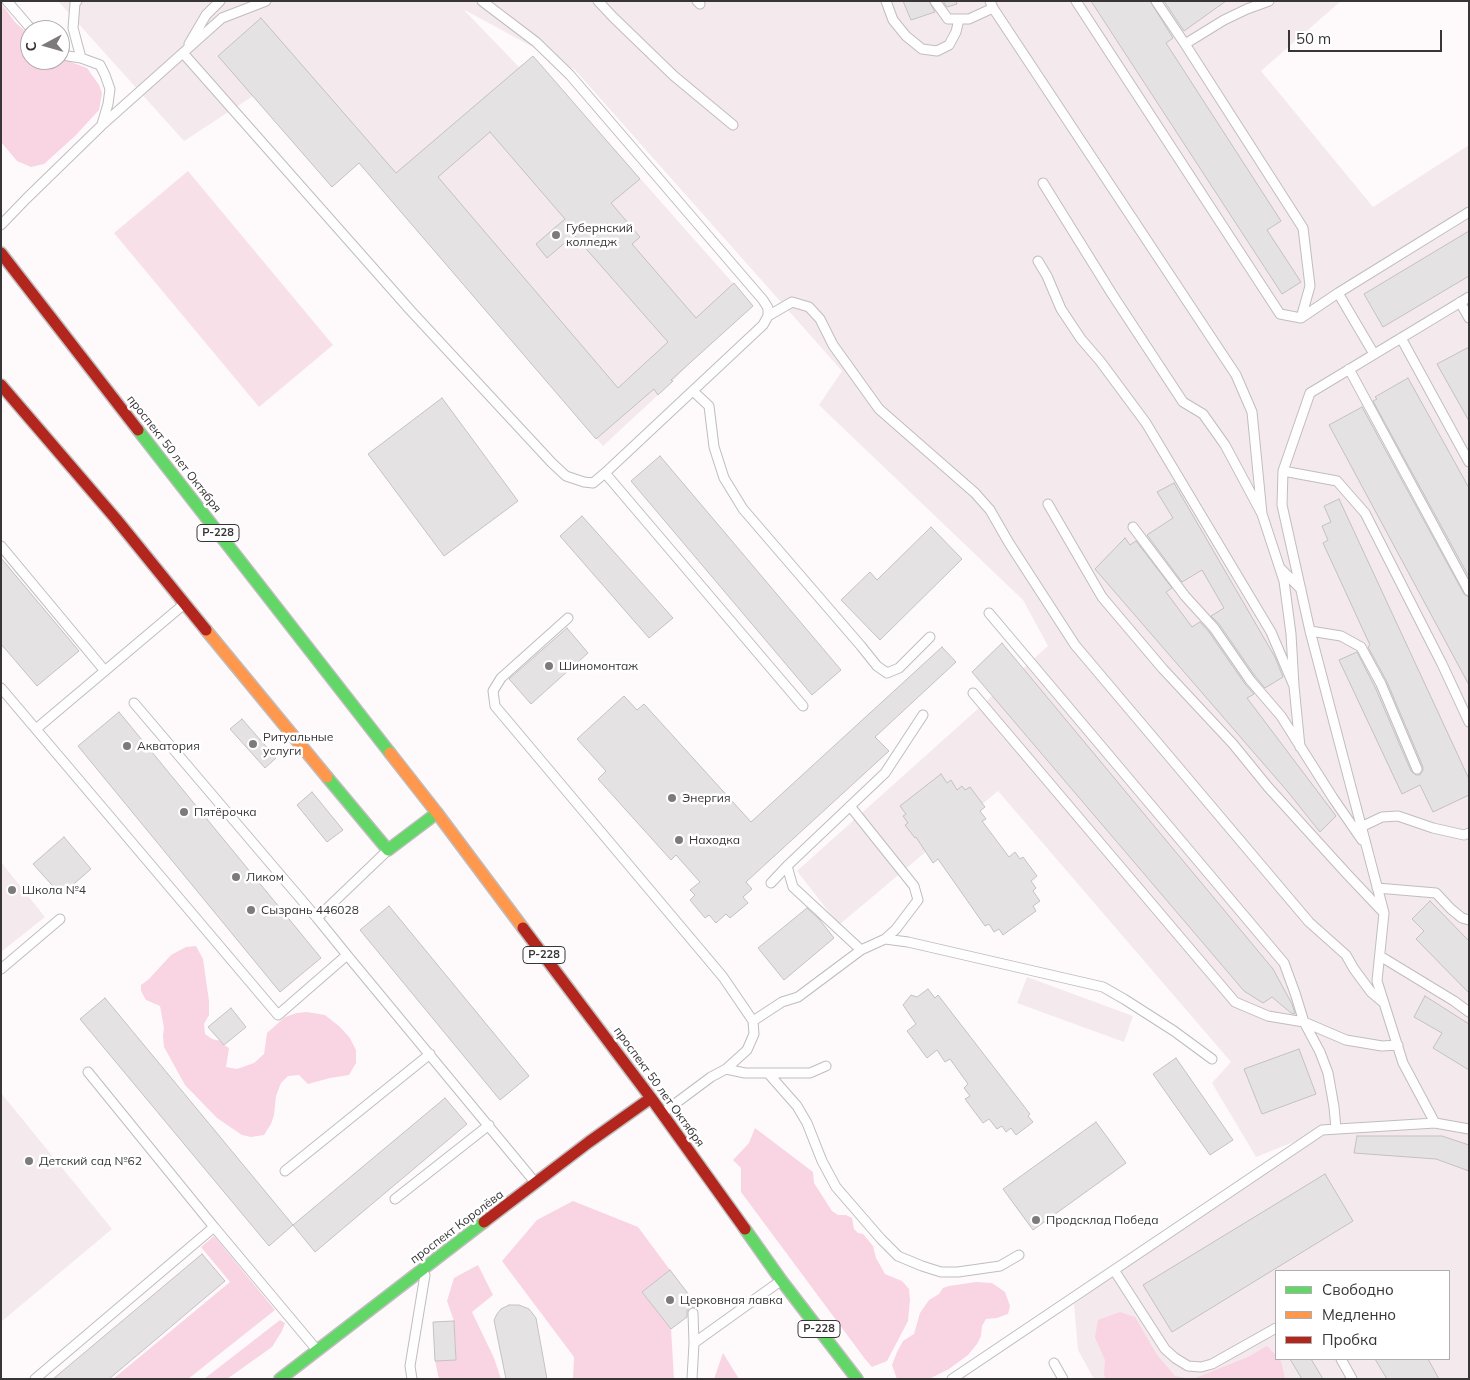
<!DOCTYPE html>
<html>
<head>
<meta charset="utf-8">
<style>
	body { margin:0 }
	#map { position:relative; width:1470px; height:1380px; overflow:hidden; background:#fefafc; font-family:Mulish,sans-serif }
	canvas { display:block }
	.frame { position:absolute; inset:0; border:2px solid #383536; pointer-events:none }
	.legend { position:absolute; left:1275px; top:1270px; width:175px; height:90px; box-sizing:border-box; background:#fff; border:1px solid #afaeaf; margin:0; padding:6px 9px; list-style:none; font-size:15px; color:#383536 }
	.legend li { display:flex; align-items:center; gap:10px; height:25px }
	.legend b { width:25px; border:1px solid #afaeaf }
	.north { position:absolute; left:20px; top:20px; width:50px; height:50px; box-sizing:border-box; background:#fff; border:1px solid #afaeaf; border-radius:50%; rotate:264deg; font-size:14px; font-weight:700; line-height:20px; text-align:center; color:#383536 }
	.north::after { content:''; display:block; margin:auto; width:18px; height:22px; background:#7d7a7b; clip-path:polygon(50% 0,100% 100%,50% 72%,0 100%) }
	.scale { position:absolute; left:1288px; top:30px; width:154px; height:22px; box-sizing:border-box; border:2px solid #383536; border-top:0; padding-left:6px; font-size:15px; line-height:18px; white-space:nowrap; color:#383536; -webkit-text-stroke:4px #fff; paint-order:stroke }
</style>
</head>
<body>
<div id="map">
<canvas width="1470" height="1380"></canvas>
<div class="frame"></div>
<ul class="legend">
<li><b style="height:6px;background:#63d668"></b>Свободно</li>
<li><b style="height:6px;background:#ff974d"></b>Медленно</li>
<li><b style="height:6px;background:#b3261e"></b>Пробка</li>
</ul>
<div class="north">С</div>
<div class="scale">50 m</div>
</div>
<script>
const g = document.querySelector('canvas').getContext('2d');
g.lineJoin = 'round';
function fill(path, color) {
  g.fillStyle = color;
  g.fill(path, 'evenodd');
}
function poly(rows) {
  const path = new Path2D();
  for (const r of rows) {
    path.moveTo(r[0], r[1]);
    for (let i = 2; i < r.length; i += 2) path.lineTo(r[i], r[i + 1]);
  }
  return path;
}
function trace(path, color, width, dash) {
  g.strokeStyle = color;
  g.lineWidth = width;
  g.lineCap = dash ? 'butt' : 'round';
  g.setLineDash(dash || []);
  g.stroke(path);
}
function label(font, color, halo, rows, align = 'center') {
  g.font = font + ' Mulish,sans-serif';
  g.lineWidth = 5;
  g.setLineDash([]);
  g.textBaseline = 'middle';
  g.strokeStyle = halo;
  g.fillStyle = color;
  for (const [text, x, y, turn = 0] of rows) {
    g.save();
    g.translate(x, y);
    g.rotate((+turn || 0) * Math.PI / 180);
    g.textAlign = isNaN(turn) ? turn : align;
    if (halo) g.strokeText(text, 0, 0);
    g.fillText(text, 0, 0);
    g.restore();
  }
}
const built = poly([
	[58,1,1341,1,1261,71,1373,207,1469,145,1469,1379,1094,1379,1078,1350,1074,1304,1319,1132,1256,1157,1212,1083,1231,1062,998,791,839,925,797,871,1048,646,1023,600,819,405,842,371,575,70,463,9,519,67,533,57,753,306,688,365,673,381,603,446,359,163,332,187,253,96,184,141],
	[1276,1271,1449,1271,1449,1359,1276,1359],
	[1,862,45,917,1,952],
	[1027,977,1133,1016,1124,1042,1017,1003],
	[1,1093,112,1229,1,1322]
]);
const green = poly([
	[188,171,333,345,259,407,114,233]
]);
const forest = poly([
	[1,3,15,22,30,36,30,60,60,60,60,58,87,68,99,85,102,93,99,110,75,136,44,164,31,167,17,161,1,142],
	[196,946,203,959,209,1001,209,1015,204,1024,205,1034,212,1039,221,1041,224,1045,229,1048,226,1067,237,1069,254,1063,264,1054,267,1033,285,1017,297,1013,307,1012,325,1015,340,1027,350,1038,356,1050,356,1063,349,1075,330,1078,308,1084,299,1075,288,1076,281,1083,276,1096,274,1115,271,1124,264,1135,251,1137,242,1135,217,1118,185,1085,164,1047,163,1036,164,1028,160,1006,146,1000,141,991,141,985,149,979,171,955,186,947],
	[755,1128,813,1172,814,1183,832,1211,838,1215,846,1215,852,1218,854,1229,858,1233,863,1234,873,1246,876,1258,885,1274,902,1281,909,1289,910,1300,908,1321,887,1361,872,1367,865,1359,741,1192,741,1168,733,1160,749,1143],
	[573,1201,638,1227,670,1270,642,1292,671,1329,674,1379,573,1379,574,1357,502,1261,537,1220],
	[214,1236,275,1310,188,1379,113,1379,230,1282,201,1247],
	[478,1265,493,1295,472,1312,494,1358,501,1379,439,1379,435,1361,456,1360,454,1321,447,1301,454,1278],
	[976,1282,992,1283,1005,1292,1010,1306,1008,1314,997,1318,986,1319,982,1326,981,1336,977,1344,968,1355,949,1369,929,1379,897,1379,892,1365,897,1352,903,1341,914,1334,920,1313,929,1300,939,1294,943,1288,949,1286],
	[1120,1312,1135,1317,1157,1355,1175,1376,1191,1379,1106,1379,1104,1375,1105,1360,1095,1337,1098,1320],
	[280,1320,285,1323,282,1331,272,1347,227,1379,204,1379],
	[1267,1346,1276,1355,1276,1359,1279,1359,1281,1361,1285,1379,1193,1379,1248,1357],
	[723,1353,739,1379,714,1379]
]);
const building = poly([
	[903,1,929,1,935,12,911,20,903,1],
	[943,1,956,1,957,4,947,7,943,1],
	[1091,1,1150,1,1173,38,1166,43,1281,221,1267,230,1301,282,1282,294,1091,1],
	[1164,1,1226,1,1184,31,1164,1],
	[261,18,396,173,533,56,640,179,611,203,640,237,632,244,696,318,734,283,753,306,671,380,673,381,658,395,654,389,596,439,359,163,332,187,218,56,261,18],
	[490,132,565,219,536,244,547,258,574,235,668,342,618,388,438,177,490,132],
	[1469,231,1469,276,1383,327,1364,294,1469,231],
	[1469,347,1469,421,1437,364,1469,347],
	[1408,378,1469,488,1469,577,1373,401,1377,399,1375,397,1408,378],
	[442,398,518,501,444,556,368,454,442,398],
	[1362,407,1464,594,1469,597,1469,685,1329,425,1362,407],
	[660,456,841,670,812,695,631,481,660,456],
	[1174,483,1275,657,1283,677,1265,688,1255,676,1219,624,1211,616,1224,608,1202,570,1182,582,1147,535,1173,518,1157,492,1174,483],
	[1339,499,1469,779,1469,795,1433,812,1420,785,1402,794,1339,660,1357,652,1375,687,1411,771,1416,775,1420,775,1423,770,1423,767,1387,682,1368,647,1370,645,1323,543,1328,540,1322,526,1331,522,1324,506,1339,499],
	[582,516,673,618,649,638,560,536,582,516],
	[931,527,962,559,880,640,841,600,870,572,877,580,931,527],
	[1125,538,1130,545,1136,541,1172,588,1166,592,1192,627,1200,622,1209,632,1245,684,1254,694,1247,698,1336,816,1320,832,1288,792,1095,569,1125,538],
	[1,558,79,651,37,686,1,644,1,558],
	[567,628,588,653,531,704,509,679,567,628],
	[1002,643,1273,969,1292,1004,1295,1014,1291,1013,1272,997,1263,1003,1244,991,972,672,1002,643],
	[942,647,956,662,875,737,889,751,746,882,752,889,743,897,748,903,730,918,726,914,716,923,709,915,705,918,690,900,695,895,690,890,700,882,676,855,671,860,598,779,606,771,577,739,624,696,637,710,644,704,751,822,942,647],
	[119,712,321,958,280,992,78,746,119,712],
	[242,719,276,758,265,768,230,729,242,719],
	[941,774,947,783,951,780,957,790,962,786,965,790,970,787,985,807,980,811,986,819,982,821,1009,857,1015,852,1020,859,1023,857,1037,876,1031,881,1036,888,1033,891,1040,901,1033,906,1036,911,1003,935,999,929,994,932,989,924,985,926,938,859,933,863,916,837,915,838,905,825,908,823,903,816,906,814,900,806,941,774],
	[312,792,343,830,327,842,297,805,312,792],
	[64,837,91,869,61,895,33,864,64,837],
	[1430,901,1469,941,1469,993,1416,939,1424,931,1412,919,1430,901],
	[389,906,529,1076,500,1100,360,930,389,906],
	[807,908,819,919,834,938,784,980,758,948,807,908],
	[928,989,935,998,938,995,1030,1114,1028,1116,1033,1122,1016,1135,1011,1128,1006,1132,1002,1126,997,1129,989,1119,983,1123,965,1099,970,1096,964,1088,968,1084,950,1059,945,1062,937,1050,927,1058,907,1031,916,1024,903,1005,911,995,917,997,928,989],
	[1425,996,1469,1024,1469,1070,1433,1048,1442,1033,1414,1017,1425,996],
	[105,998,293,1225,269,1246,80,1019,105,998],
	[231,1008,246,1027,224,1045,208,1027,231,1008],
	[1299,1049,1316,1094,1262,1114,1244,1069,1299,1049],
	[1176,1058,1233,1140,1210,1155,1153,1074,1176,1058],
	[445,1098,467,1124,315,1252,293,1225,445,1098],
	[1096,1122,1126,1163,1033,1230,1003,1189,1096,1122],
	[1357,1136,1442,1136,1469,1145,1469,1171,1436,1159,1354,1153,1357,1136],
	[1325,1174,1353,1221,1172,1332,1143,1285,1325,1174],
	[202,1254,225,1281,109,1379,53,1379,202,1254],
	[670,1270,699,1308,698,1309,693,1307,689,1308,687,1311,687,1317,671,1329,642,1292,670,1270],
	[509,1305,519,1305,529,1309,536,1318,547,1379,506,1379,494,1320,497,1314,501,1309,509,1305],
	[454,1321,456,1360,435,1361,433,1322,454,1321],
	[1290,1359,1311,1359,1323,1379,1302,1379,1290,1359],
	[1375,1359,1428,1359,1439,1379,1387,1379,1375,1359]
]);
const lane = poly([
	[7,1,32,30],
	[77,1,75,3,73,28,81,58],
	[598,1,613,17,674,76,733,125],
	[697,1,700,4],
	[886,1,893,20,906,36,922,49,937,51,949,45,956,32,959,19],
	[935,1,948,19,969,19,993,8],
	[990,1,993,8,1236,375,1252,412,1262,514],
	[1076,1,1280,314,1301,318],
	[1156,1,1185,44,1303,228,1310,286,1301,318,1338,293,1469,212],
	[189,44,206,15,220,1],
	[1185,44,1224,20,1247,9,1269,1],
	[60,53,68,56,81,58,100,65,105,75,110,89,108,104,102,124],
	[183,53,411,311,552,463,566,476,584,482,593,483,605,473,763,325,768,316,768,308,763,300,570,75,536,42,482,1],
	[1043,183,1112,294,1183,402,1203,414,1225,445,1262,514,1284,581,1291,634,1294,686],
	[1,225,26,199,101,126,222,18,266,1],
	[1038,261,1047,276,1061,309,1081,339,1100,361,1146,423,1271,632,1294,686,1300,747],
	[1338,293,1374,354],
	[1460,302,1469,318],
	[768,316,792,302,809,307,820,319,833,345,879,409,975,493,990,510,1009,543,1075,645,1309,922,1346,955,1354,969,1371,992,1384,1003],
	[1401,338,1469,462],
	[1349,369,1469,591],
	[693,391,709,406,714,447,724,478,743,509,861,646,877,666,887,673,899,668,930,637],
	[1283,471,1337,481,1365,513,1442,664,1469,722],
	[605,473,803,706],
	[1048,504,1102,597,1163,669,1233,744,1268,787,1347,874,1382,911],
	[1133,527,1185,596,1214,628,1250,680,1281,716,1333,798,1362,840],
	[1,546,105,671],
	[1280,568,1301,589],
	[989,613,1284,963,1295,993,1304,1022,1320,1052,1328,1073,1334,1107,1336,1129],
	[568,618,501,678,493,691,495,706,723,977,753,1021,754,1034,747,1050,726,1069,711,1077,664,1112],
	[1310,631,1341,636,1361,647,1381,684,1417,769],
	[1,688,278,1015,347,955,534,1181],
	[973,693,1235,1002,1268,1016,1304,1022,1346,1040,1382,1046,1398,1045],
	[134,703,317,918],
	[36,729,183,605],
	[850,806,914,886,918,900,896,929,885,939],
	[1361,827,1382,817,1398,816,1433,828,1464,835,1469,833],
	[771,883,787,866],
	[1377,888,1436,893,1451,909,1462,918,1469,920],
	[861,950,885,939,908,942,1103,987,1124,999,1174,1031,1212,1059],
	[347,955,317,918,387,851],
	[1380,956,1454,1001,1469,1012],
	[1,969,60,919],
	[753,1021,782,1002,798,997,861,950,793,887,787,866,885,773,923,715],
	[726,1069,745,1073,810,1073,826,1066],
	[88,1072,214,1227],
	[768,1073,797,1106,807,1123,822,1161,836,1187,881,1239,898,1256,922,1266,941,1272,958,1272,1000,1266,1019,1255],
	[1435,1123,1469,1129],
	[285,1171,430,1054],
	[395,1199,489,1125],
	[1114,1270,1165,1349,1175,1358,1188,1366,1201,1367,1212,1364,1276,1328],
	[694,1343,779,1282],
	[1341,1359,1352,1379],
	[1054,1363,1063,1379],
	[35,1379,214,1227,317,1350],
	[412,1379,410,1366,425,1275],
	[692,1379,694,1343,693,1313],
	[952,1379,1322,1130,1435,1123,1403,1063,1377,981,1384,913,1310,631,1282,505,1283,471,1310,393,1469,297]
]);
const fast = poly([
	[138,430,390,753],
	[327,777,388,850,437,813],
	[745,1229,781,1280,857,1379],
	[280,1379,484,1222]
]);
const slow = poly([
	[206,630,327,777],
	[390,753,437,813,523,928]
]);
const jam = poly([
	[1,253,138,430],
	[1,385,116,519,206,630],
	[523,928,651,1098,745,1229],
	[484,1222,589,1142,651,1098]
]);
const markers = [
	[556,235,5,"#7d7a7b"],
	[549,666,5,"#7d7a7b"],
	[253,744,5,"#7d7a7b"],
	[127,746,5,"#7d7a7b"],
	[672,798,5,"#7d7a7b"],
	[184,812,5,"#7d7a7b"],
	[679,840,5,"#7d7a7b"],
	[236,877,5,"#7d7a7b"],
	[12,890,5,"#7d7a7b"],
	[251,910,5,"#7d7a7b"],
	[29,1161,5,"#7d7a7b"],
	[1036,1220,5,"#7d7a7b"],
	[670,1300,5,"#7d7a7b"]
];
const shields = [
	[218,533,42],
	[544,955,42],
	[819,1329,42]
];
const shieldNames = [
	["Р-228",218,533],
	["Р-228",544,955],
	["Р-228",819,1329]
];
const poiNames = [
	["Губернский",566,228],
	["колледж",566,242],
	["Шиномонтаж",559,666],
	["Ритуальные",263,737],
	["услуги",263,751],
	["Акватория",137,746],
	["Энергия",682,798],
	["Пятёрочка",194,812],
	["Находка",689,840],
	["Ликом",246,877],
	["Школа №4",22,890],
	["Сызрань 446028",261,910],
	["Детский сад №62",39,1161],
	["Продсклад Победа",1046,1220],
	["Церковная лавка",680,1300]
];
const streetNames = [
	["проспект 50 лет Октября",174,454,52],
	["проспект 50 лет Октября",659,1087,54],
	["проспект Королёва",457,1227,-37]
];
fill(built, '#f4e9ed');
fill(green, '#f8e0e9');
fill(forest, '#f9d4e2');
fill(building, '#e5e2e4');
trace(building, '#c4c1c2', 1);
trace(lane, '#c0bdbe', 11);
trace(fast, '#c0bdbe', 14);
trace(slow, '#c0bdbe', 14);
trace(jam, '#c0bdbe', 14);
trace(lane, '#fffeff', 9);
trace(fast, '#63d668', 11);
trace(slow, '#ff974d', 11);
trace(jam, '#b3261e', 11);
for (const [x, y, r, color] of markers) {
  const dot = new Path2D();
  dot.arc(x, y, r, 0, 2 * Math.PI);
  g.fillStyle = color;
  g.fill(dot);
  trace(dot, '#fff', 2);
}
for (const [x, y, w] of shields) {
  const box = new Path2D();
  box.roundRect(x - w / 2, y - 8.5, w, 17, 4);
  g.fillStyle = '#fff';
  g.fill(box);
  trace(box, '#383536', 1);
}
label('bold 11px', '#383536', null, shieldNames);
label('12px', '#383536', '#fff', poiNames, 'left');
label('12px', '#383536', '#fff', streetNames);
</script>
</body>
</html>
